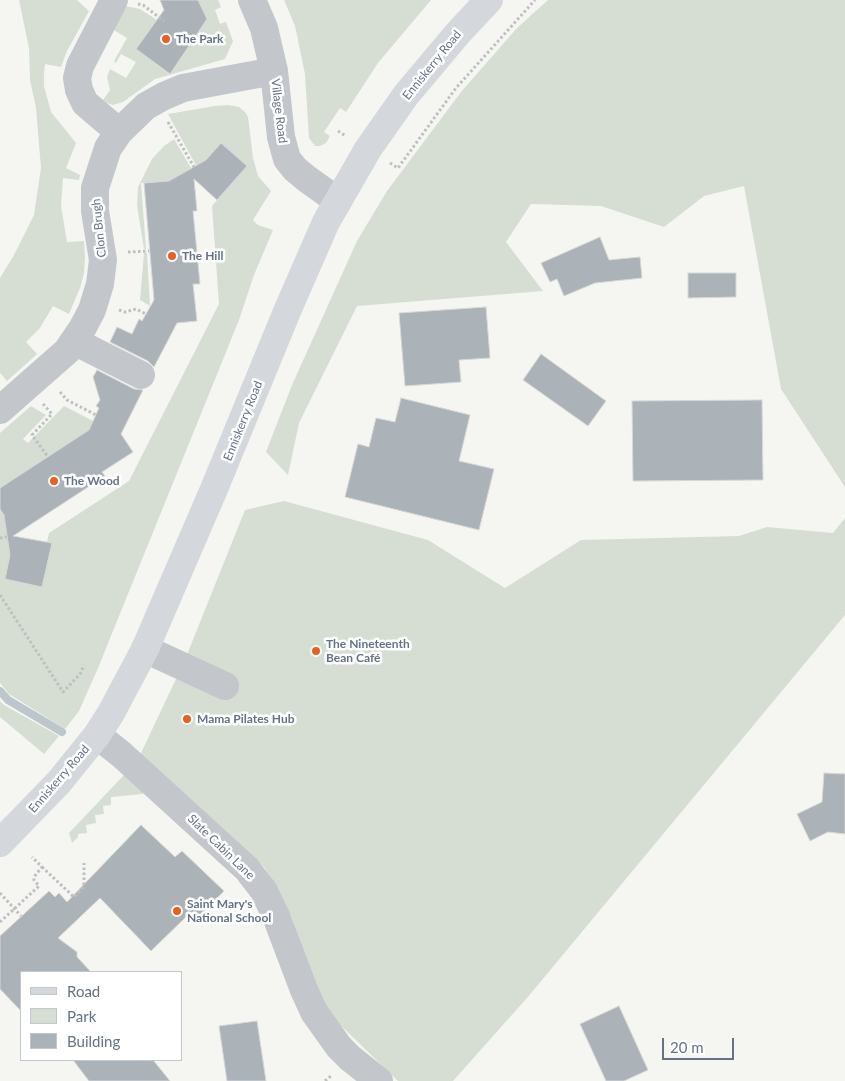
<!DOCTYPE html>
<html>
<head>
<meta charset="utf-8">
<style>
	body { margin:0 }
	#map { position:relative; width:845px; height:1081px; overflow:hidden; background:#f5f6f2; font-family:Lato,sans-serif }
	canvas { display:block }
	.legend { position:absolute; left:20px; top:971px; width:162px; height:90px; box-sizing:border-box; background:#fff; border:1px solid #c1c7ce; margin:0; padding:6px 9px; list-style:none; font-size:15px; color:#647384 }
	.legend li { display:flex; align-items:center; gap:10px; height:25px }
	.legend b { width:25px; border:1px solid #c1c7ce }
	.scale { position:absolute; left:662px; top:1038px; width:72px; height:22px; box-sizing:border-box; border:2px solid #647384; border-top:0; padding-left:6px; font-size:15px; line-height:18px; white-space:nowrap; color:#647384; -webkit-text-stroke:4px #fff; paint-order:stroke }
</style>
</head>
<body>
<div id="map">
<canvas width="845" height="1081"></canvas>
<ul class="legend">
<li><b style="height:6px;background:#d4d8dc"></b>Road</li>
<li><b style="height:14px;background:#d6ddd3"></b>Park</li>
<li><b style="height:14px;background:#abb2b8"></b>Building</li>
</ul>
<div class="scale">20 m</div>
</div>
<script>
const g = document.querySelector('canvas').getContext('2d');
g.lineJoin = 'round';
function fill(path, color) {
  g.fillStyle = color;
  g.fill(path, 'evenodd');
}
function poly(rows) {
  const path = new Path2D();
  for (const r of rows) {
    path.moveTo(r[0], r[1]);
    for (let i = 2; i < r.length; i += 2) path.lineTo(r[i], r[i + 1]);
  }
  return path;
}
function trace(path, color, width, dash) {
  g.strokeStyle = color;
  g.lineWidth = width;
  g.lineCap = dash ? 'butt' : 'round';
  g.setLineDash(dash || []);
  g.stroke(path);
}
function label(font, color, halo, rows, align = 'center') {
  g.font = font + ' Lato,sans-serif';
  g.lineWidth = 5;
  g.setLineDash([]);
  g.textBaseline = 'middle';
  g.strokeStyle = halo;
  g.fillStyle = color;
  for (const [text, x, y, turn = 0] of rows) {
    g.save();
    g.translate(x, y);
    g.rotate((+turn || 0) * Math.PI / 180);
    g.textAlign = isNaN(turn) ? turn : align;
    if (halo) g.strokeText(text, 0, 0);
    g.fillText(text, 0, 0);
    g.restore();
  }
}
const green = poly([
	[19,0,77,0,89,11,67,51,61,67,45,64,44,75,44,86,51,112,76,143,66,168,80,175,79,180,63,178,61,206,67,242,84,241,85,258,84,273,80,288,69,314,53,306,40,328,26,342,37,354,7,381,0,373,0,278,14,255,34,215,41,168,36,108,30,80,29,48],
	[198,0,218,0,221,7,215,10,220,24,226,22,233,41,225,59,155,79,123,102,113,105,107,103,103,100,110,90,107,77,110,69,126,78,136,62,121,54,116,63,114,61,127,38,112,29,125,6,140,9,157,20,136,49,169,74,207,19],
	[284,0,431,0,378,63,346,112,340,108,324,132,330,136,326,143,320,146,315,146,309,138,305,74,295,26],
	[548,0,845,0,845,487,781,389,744,186,704,196,664,227,601,206,531,204,506,242,543,291,357,306,299,423,288,475,266,452,292,385,357,241,387,191,461,92,517,28],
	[215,106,228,105,239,107,245,112,248,117,253,158,258,176,271,191,253,220,258,225,273,230,254,275,239,320,98,668,79,711,65,729,9,694,0,683,0,509,11,527,6,528,9,546,12,546,5,579,42,587,52,543,47,542,49,533,129,481,219,304,212,206,246,166,221,143,198,169,168,114],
	[174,139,191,168,180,175,182,180,141,183,146,249,144,249,137,205,138,187,152,159,164,146],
	[144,253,147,253,150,306,140,300],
	[31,406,46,415,23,439,28,443,64,406,93,421,92,423,96,426,0,488,0,433],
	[284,501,428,540,505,588,581,540,739,536,767,527,833,533,845,518,845,615,527,998,453,1081,398,1081,330,1015,316,989,292,918,278,888,264,867,221,827,141,757,141,753,184,662,245,510],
	[0,701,4,705,59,736,44,754,0,717],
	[124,775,142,785,143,794,111,797,111,805,103,806,104,814,95,815,96,823,86,825,87,833,78,834,78,837,72,843,69,833]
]);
const stream = poly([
	[0,691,8,700,62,732]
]);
const building = poly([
	[160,0,198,0,207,19,170,74,136,49,164,10,160,0],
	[221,143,247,166,217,200,194,179,197,211,193,211,200,284,193,284,197,321,177,323,154,367,148,361,110,342,117,327,132,334,139,319,142,321,154,300,144,183,169,181,206,160,221,143],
	[600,237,609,260,640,257,642,278,595,283,564,296,557,279,550,282,541,263,600,237],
	[688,273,736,273,736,297,688,298,688,273],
	[486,307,490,358,459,360,461,382,405,386,399,313,486,307],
	[541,354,606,401,588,426,523,380,541,354],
	[97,370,134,389,143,390,121,434,133,452,102,472,105,476,13,536,52,543,42,587,5,579,10,555,4,515,0,509,0,488,89,430,99,408,96,406,100,400,93,377,97,370],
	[401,398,470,415,459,461,494,469,479,530,345,497,358,444,369,447,376,418,395,422,401,398],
	[762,400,763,480,633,481,632,401,762,400],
	[824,773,845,774,845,834,828,832,810,841,797,814,822,802,824,773],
	[141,825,175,857,182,851,224,891,198,918,191,912,151,951,100,898,58,938,77,952,77,957,91,972,21,972,21,1011,0,989,0,936,49,891,55,897,59,893,67,902,141,825],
	[619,1006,648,1070,624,1081,606,1081,580,1024,619,1006],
	[257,1021,266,1081,227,1081,219,1026,257,1021],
	[73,1060,153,1060,170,1081,89,1081,73,1060]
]);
const path = poly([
	[138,4,143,5,164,21],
	[168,122,194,167],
	[338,131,346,136],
	[390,163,398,168,456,88,535,0],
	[128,252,149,251],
	[119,310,125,312,136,309,146,314],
	[60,392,67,400,96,415],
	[43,404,52,414,32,435,48,457],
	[0,538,7,537],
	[0,595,63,692,80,674,84,665],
	[42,867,74,897,84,887,84,863],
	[0,893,21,916],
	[0,922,39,886,34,880,34,877,42,867,32,857],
	[325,1081,332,1075]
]);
const minor = poly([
	[114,0,80,66,77,78,79,90,85,103,119,132],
	[252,0,264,28,274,71,281,137,287,159,295,169,307,179,338,201],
	[74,341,141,375],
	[0,410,67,351,82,329,92,310,100,284,103,260,95,211,95,188,108,148,119,132,146,106,164,96,183,88,274,71],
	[145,649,225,686],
	[97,735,122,755,247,869,264,891,276,916,304,990,314,1012,339,1047,350,1058,379,1081]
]);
const major = poly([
	[0,843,59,782,97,735,111,713,145,649,214,489,288,309,326,222,368,149,406,95,458,33,489,0]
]);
const markers = [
	[166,39,5,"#e76020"],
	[172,256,5,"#e76020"],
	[54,481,5,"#e76020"],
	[316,651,5,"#e76020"],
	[187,719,5,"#e76020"],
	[177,911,5,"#e76020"]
];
const poiNames = [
	["The Park",176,39],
	["The Hill",182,256],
	["The Wood",64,481],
	["The Nineteenth",326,644],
	["Bean Café",326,658],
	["Mama Pilates Hub",197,719],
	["Saint Mary's",187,904],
	["National School",187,918]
];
const streetNames = [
	["Enniskerry Road",432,65,-51],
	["Village Road",279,111,83],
	["Clon Brugh",99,228,-96],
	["Enniskerry Road",243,421,-68],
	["Enniskerry Road",59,779,-49],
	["Slate Cabin Lane",221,847,44]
];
fill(green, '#d6ddd3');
trace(stream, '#bcc6cc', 8);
fill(building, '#abb2b8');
trace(building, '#d7d7d5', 1);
trace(path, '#bdbfc1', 3, [2.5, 2.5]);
trace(minor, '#c3c6ca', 28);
trace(major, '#d4d8dc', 28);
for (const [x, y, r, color] of markers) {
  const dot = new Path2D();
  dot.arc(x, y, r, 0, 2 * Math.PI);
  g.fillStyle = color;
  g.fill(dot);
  trace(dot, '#fff', 2);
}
label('bold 12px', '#647384', '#fff', poiNames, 'left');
label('12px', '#647384', '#fff', streetNames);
</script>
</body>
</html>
